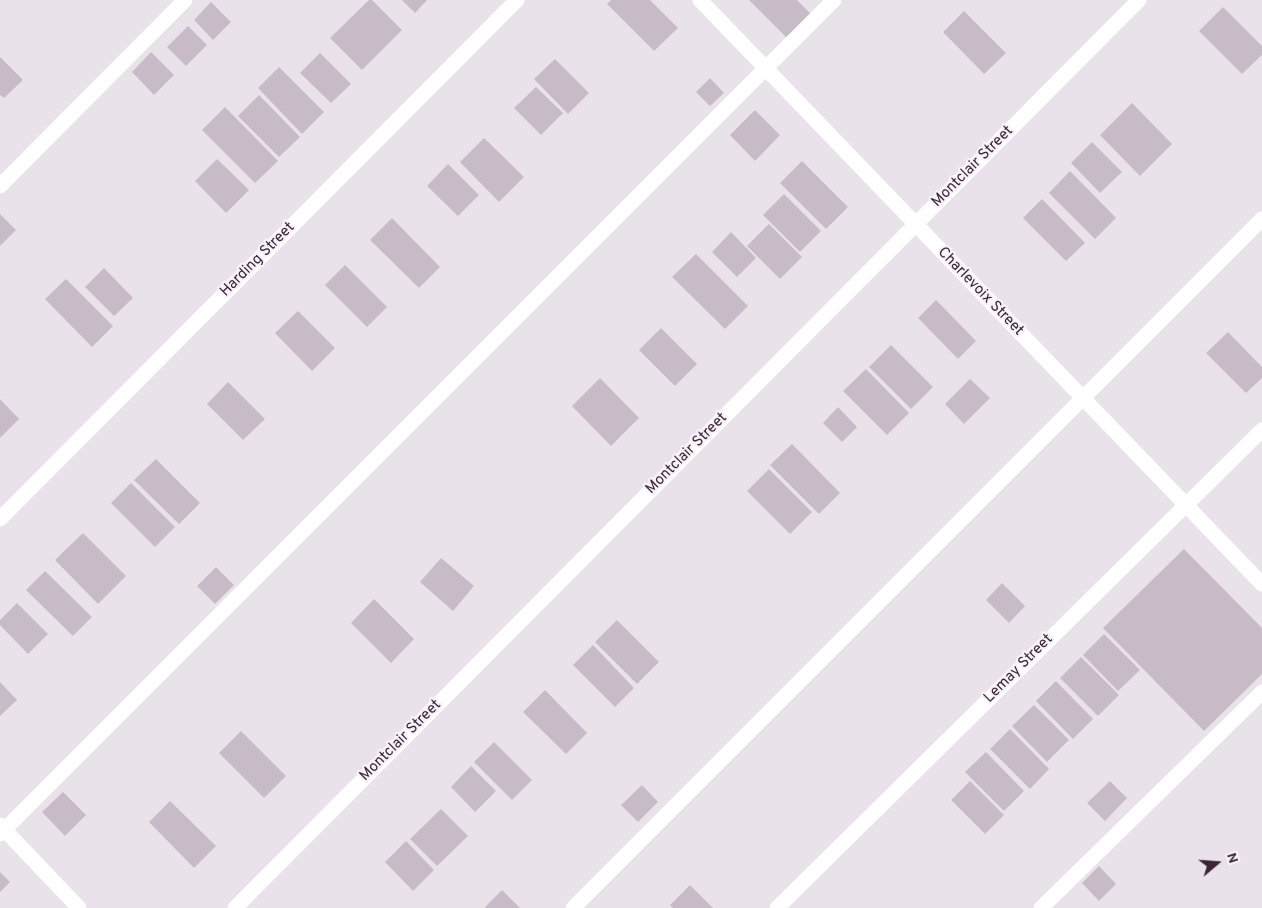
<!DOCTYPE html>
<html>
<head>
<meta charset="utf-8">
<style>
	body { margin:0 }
	#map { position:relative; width:1262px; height:908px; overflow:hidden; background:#eae2eb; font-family:Overpass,sans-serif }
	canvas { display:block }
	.north { position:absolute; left:1192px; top:838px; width:50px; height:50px; -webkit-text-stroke:4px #f7f2f8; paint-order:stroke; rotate:72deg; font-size:14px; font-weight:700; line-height:20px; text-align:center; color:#3b2438 }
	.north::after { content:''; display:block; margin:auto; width:18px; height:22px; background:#3b2438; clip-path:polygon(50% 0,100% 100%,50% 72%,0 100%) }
</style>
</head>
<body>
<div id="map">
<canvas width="1262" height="908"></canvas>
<div class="north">N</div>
</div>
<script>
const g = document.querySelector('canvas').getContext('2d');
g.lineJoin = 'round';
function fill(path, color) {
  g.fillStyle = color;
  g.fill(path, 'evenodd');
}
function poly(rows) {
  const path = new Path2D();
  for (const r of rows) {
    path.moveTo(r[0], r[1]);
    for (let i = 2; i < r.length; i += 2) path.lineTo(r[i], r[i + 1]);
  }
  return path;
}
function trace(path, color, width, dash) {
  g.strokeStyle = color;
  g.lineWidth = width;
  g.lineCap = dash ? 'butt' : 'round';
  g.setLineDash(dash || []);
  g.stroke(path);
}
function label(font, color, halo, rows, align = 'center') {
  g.font = font + ' Overpass,sans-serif';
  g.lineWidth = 4.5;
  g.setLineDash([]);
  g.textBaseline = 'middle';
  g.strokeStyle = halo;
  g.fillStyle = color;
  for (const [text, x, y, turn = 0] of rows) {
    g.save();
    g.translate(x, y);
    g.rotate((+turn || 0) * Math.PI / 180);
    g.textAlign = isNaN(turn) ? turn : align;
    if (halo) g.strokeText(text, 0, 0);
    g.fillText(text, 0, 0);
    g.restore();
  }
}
const building = poly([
	[369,0,372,0,402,30,362,70,330,38],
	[402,0,427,0,415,13],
	[611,0,650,0,678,28,654,51,607,4],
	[749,0,797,0,811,14,787,38],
	[211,2,231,22,213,40,194,20],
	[1223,7,1262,46,1262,55,1242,74,1199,31],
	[964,11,1006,53,984,74,943,32],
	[188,26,207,45,186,66,167,47],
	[151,52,174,75,154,95,132,72],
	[320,53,351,84,331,103,300,73],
	[0,57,23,80,4,98,0,95],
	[555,59,589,93,568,114,534,79],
	[279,67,324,112,302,134,258,88],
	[710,78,724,93,710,106,696,92],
	[536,87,563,113,541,135,514,108],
	[259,95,300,137,279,157,238,116],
	[1132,103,1172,144,1140,176,1100,135],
	[225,107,278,161,255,183,202,130],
	[755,110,780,135,755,161,730,135],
	[484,138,524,177,499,202,460,162],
	[1092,142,1122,172,1100,193,1071,163],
	[217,159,249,190,226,213,195,181],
	[802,161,848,207,826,229,780,183],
	[448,164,479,195,458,216,427,186],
	[1070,171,1116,218,1095,239,1049,193],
	[784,194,821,231,800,252,763,215],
	[1042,199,1085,243,1066,261,1023,218],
	[0,214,16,230,0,246],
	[392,218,440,267,419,288,370,240],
	[769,224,802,257,780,279,747,246],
	[731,232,756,258,737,277,712,252],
	[696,254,748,306,725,329,672,277],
	[345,265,387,307,367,327,325,285],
	[104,268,133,298,114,316,85,287],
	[66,279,113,326,92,347,45,299],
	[936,300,976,341,958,359,918,318],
	[298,311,335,348,312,371,275,333],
	[661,328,697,364,675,386,639,350],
	[1228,332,1262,367,1262,378,1246,393,1206,353],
	[891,345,933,387,911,409,869,367],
	[866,369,909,413,887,435,843,391],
	[600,378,639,418,611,446,572,406],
	[970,379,990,398,964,424,945,404],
	[228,382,265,419,243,440,207,404],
	[0,399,19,419,0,438],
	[838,407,857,427,842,442,823,423],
	[792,444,840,493,819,514,770,465],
	[156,459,200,503,179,524,134,480],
	[769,469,812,512,790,534,747,491],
	[131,483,175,527,155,547,111,503],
	[83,533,126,576,98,604,55,560],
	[1184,549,1262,628,1262,674,1204,731,1103,628],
	[441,558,474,586,453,611,420,582],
	[216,567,234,585,215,604,197,586],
	[45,571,92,617,73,636,26,590],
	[1002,583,1025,606,1009,623,986,600],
	[374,599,414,639,391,663,351,623],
	[17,603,48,634,28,654,0,625,0,620],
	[617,620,659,662,637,684,595,642],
	[1104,634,1140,670,1118,691,1083,655],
	[593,645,634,688,615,707,573,665],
	[1081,657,1119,695,1098,716,1060,678],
	[1056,681,1093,719,1073,739,1036,701],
	[0,682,17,700,0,716],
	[545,690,587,733,566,754,523,712],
	[1034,705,1069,740,1047,762,1012,726],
	[1010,729,1049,769,1030,789,990,749],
	[241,731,286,776,264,798,219,753],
	[494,742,532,780,512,800,474,762],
	[986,752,1024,791,1004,811,965,772],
	[471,766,496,791,475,812,451,787],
	[970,781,1004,815,985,834,951,800],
	[1110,781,1127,798,1105,821,1087,803],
	[642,785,658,802,638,822,621,805],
	[63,792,86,815,65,836,42,812],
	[170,801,216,846,194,868,149,822],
	[441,809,468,836,437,866,410,839],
	[406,841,434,870,413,891,385,862],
	[1099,866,1116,884,1099,901,1082,883],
	[0,872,10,882,0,892],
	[690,885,713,908,673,908,670,905],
	[502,890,520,908,486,908,485,907]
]);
const minor = poly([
	[700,0,1262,584],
	[0,186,185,0],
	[0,519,517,0],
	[0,825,79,908],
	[0,834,834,0],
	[235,908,1139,0],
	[573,908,1262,219],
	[777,908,1262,430],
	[1041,908,1262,692]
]);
const streetNames = [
	["Montclair Street",973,167,-45],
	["Harding Street",258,260,-45],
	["Charlevoix Street",980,292,46],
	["Montclair Street",687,454,-45],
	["Lemay Street",1019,669,-45],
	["Montclair Street",401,741,-45]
];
fill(building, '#c7bbc8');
trace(minor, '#fff', 15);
label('15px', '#3b2438', '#f7f2f8', streetNames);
</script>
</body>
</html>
